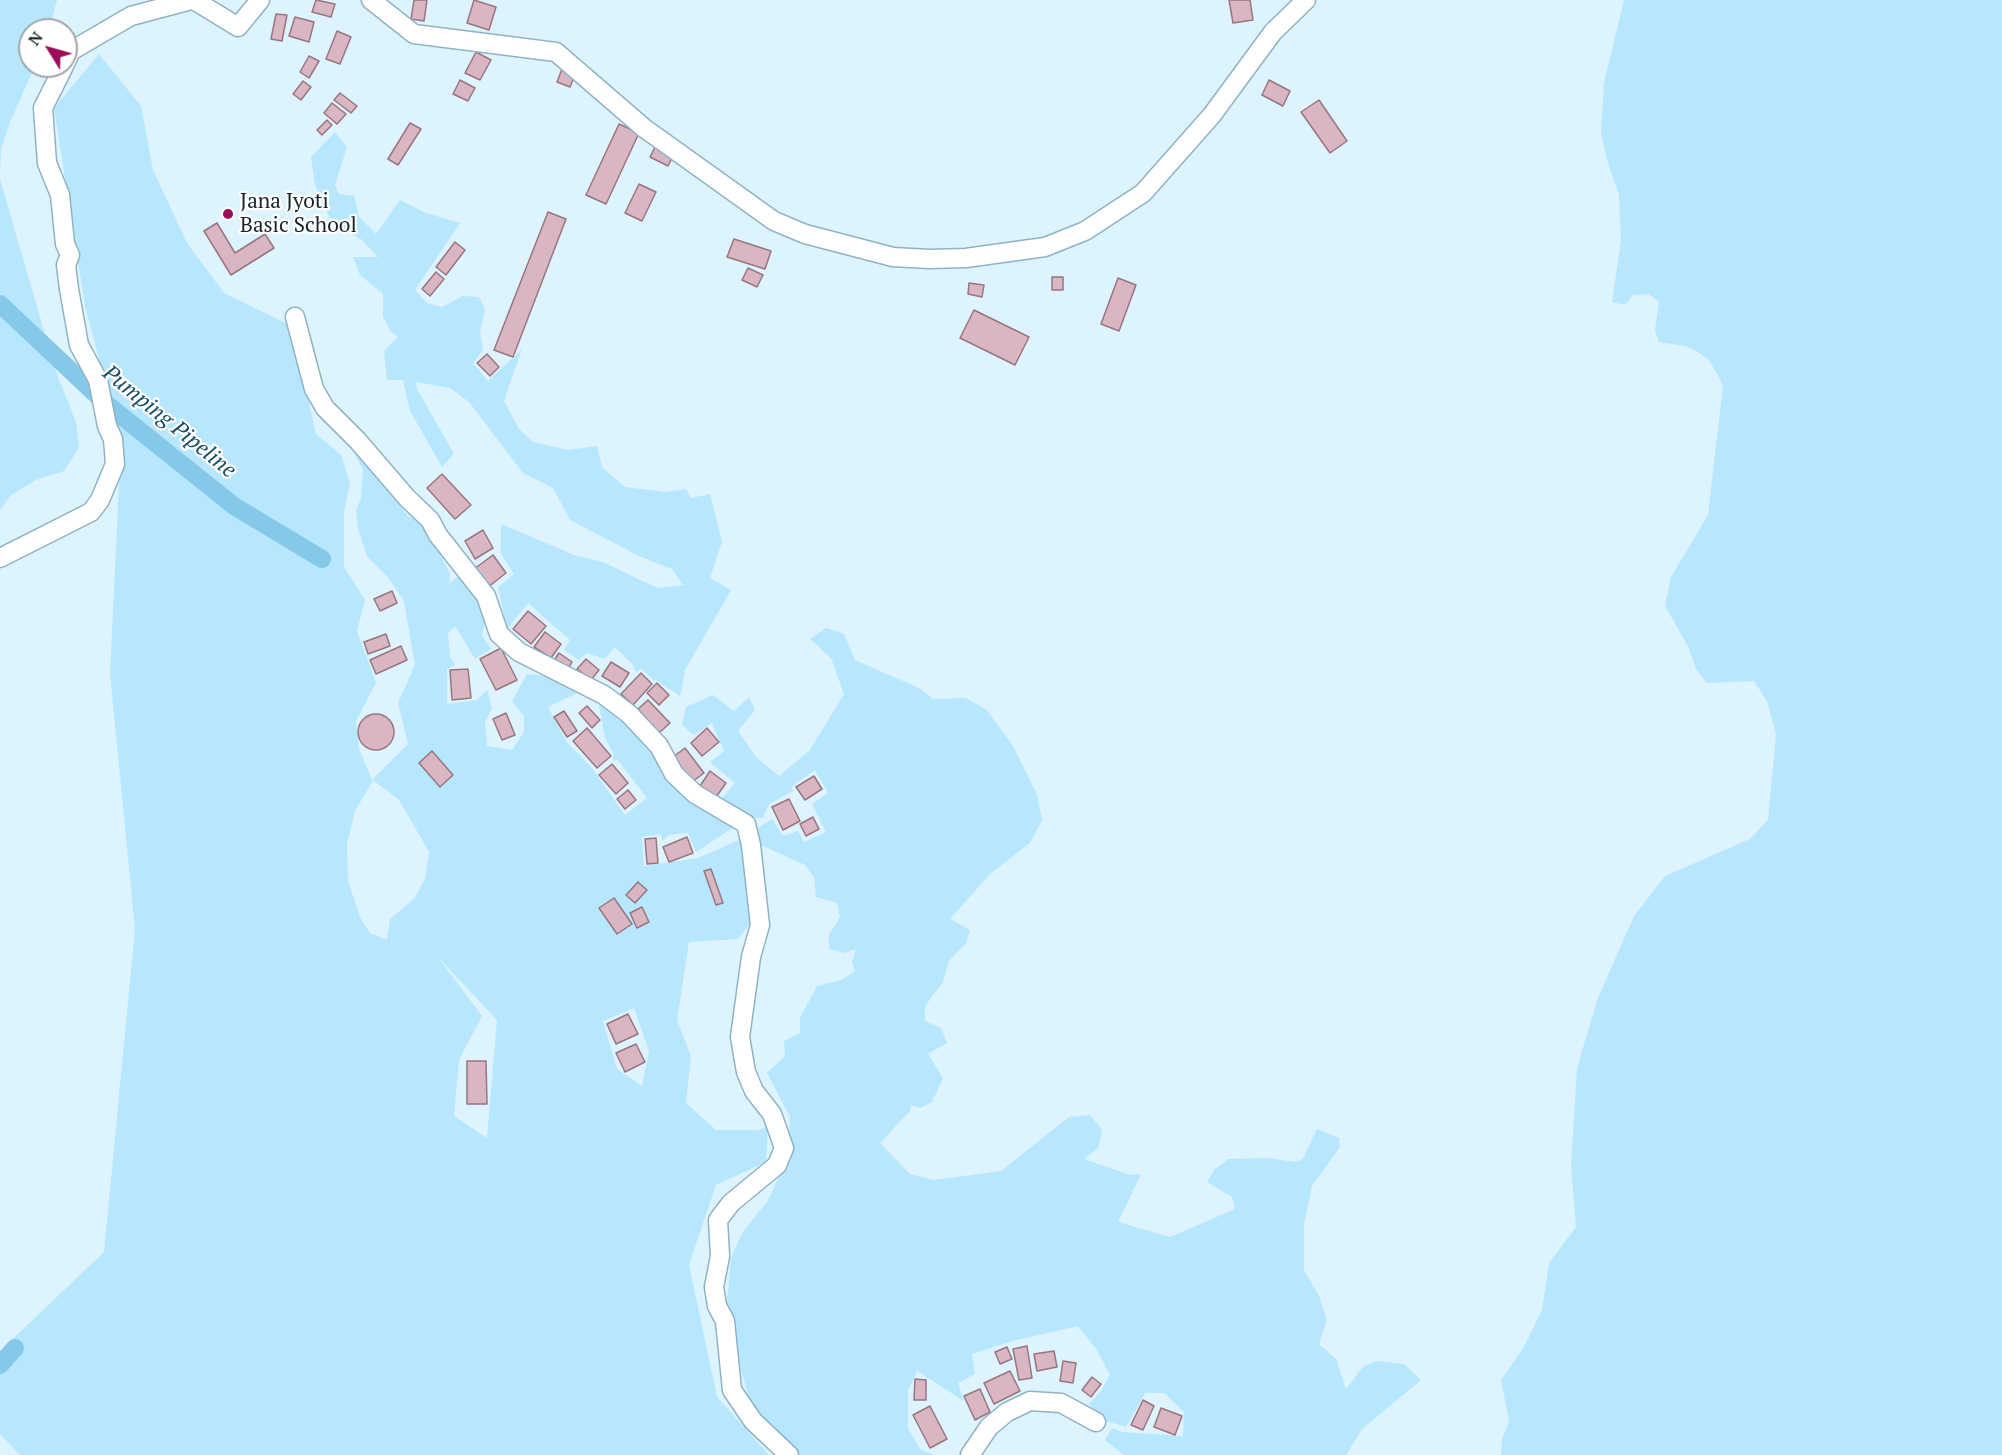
<!DOCTYPE html>
<html>
<head>
<meta charset="utf-8">
<style>
	body { margin:0 }
	#map { position:relative; width:2002px; height:1455px; overflow:hidden; background:#ddf3fd; font-family:"PT Serif",serif }
	canvas { display:block }
	.north { position:absolute; left:18px; top:18px; width:60px; height:60px; box-sizing:border-box; background:#fff; border:2px solid #a2a8aa; border-radius:50%; rotate:307deg; font-size:16px; font-weight:700; line-height:24px; text-align:center; color:#17252b }
	.north::after { content:''; display:block; margin:auto; width:21px; height:27px; background:#9d0c59; clip-path:polygon(50% 0,100% 100%,50% 72%,0 100%) }
</style>
</head>
<body>
<div id="map">
<canvas width="2002" height="1455"></canvas>
<div class="north">N</div>
</div>
<script>
const g = document.querySelector('canvas').getContext('2d');
g.lineJoin = 'round';
function fill(path, color) {
  g.fillStyle = color;
  g.fill(path, 'evenodd');
}
function poly(rows) {
  const path = new Path2D();
  for (const r of rows) {
    if (r.length === 3) {
      path.moveTo(r[0] + r[2], r[1]);
      path.arc(r[0], r[1], r[2], 0, 2 * Math.PI);
      continue;
    }
    path.moveTo(r[0], r[1]);
    for (let i = 2; i < r.length; i += 2) path.lineTo(r[i], r[i + 1]);
  }
  return path;
}
function trace(path, color, width, dash) {
  g.strokeStyle = color;
  g.lineWidth = width;
  g.lineCap = dash ? 'butt' : 'round';
  g.setLineDash(dash || []);
  g.stroke(path);
}
function label(font, color, halo, rows, align = 'center') {
  g.font = font + ' "PT Serif",serif';
  g.lineWidth = 4.5;
  g.setLineDash([]);
  g.textBaseline = 'middle';
  g.strokeStyle = halo;
  g.fillStyle = color;
  for (const [text, x, y, turn = 0] of rows) {
    g.save();
    g.translate(x, y);
    g.rotate((+turn || 0) * Math.PI / 180);
    g.textAlign = isNaN(turn) ? turn : align;
    if (halo) g.strokeText(text, 0, 0);
    g.fillText(text, 0, 0);
    g.restore();
  }
}
const green = poly([
	[0,0,57,0,49,30,30,30,30,66,35,66,10,122,1,149,0,173],
	[1624,0,2002,0,2002,1455,1501,1455,1502,1439,1509,1422,1501,1380,1524,1347,1542,1310,1549,1263,1576,1227,1571,1166,1577,1068,1598,998,1634,916,1665,876,1750,839,1768,820,1776,734,1767,701,1754,681,1707,683,1696,669,1688,646,1665,606,1671,577,1708,515,1723,385,1709,360,1698,352,1686,346,1659,342,1655,330,1659,302,1649,294,1633,295,1625,305,1612,302,1621,241,1619,195,1608,163,1601,133,1604,83],
	[99,54,141,106,153,170,187,243,224,293,292,326,316,434,341,455,350,483,344,511,344,567,365,600,357,631,376,683,356,721,359,749,372,780,408,744,398,703,415,665,404,601,387,576,367,556,358,529,356,510,361,498,363,470,349,443,322,421,316,399,375,466,389,493,409,517,420,519,450,573,449,583,462,573,486,619,482,635,491,649,475,659,455,626,448,633,450,656,455,665,447,669,447,704,477,700,487,690,492,708,485,722,487,746,512,750,524,732,524,716,512,701,527,674,559,677,582,691,548,707,566,741,592,768,625,815,647,798,617,759,613,761,613,753,605,738,598,699,625,717,678,788,737,825,696,852,688,833,668,835,663,841,660,834,642,837,644,866,698,858,742,839,754,918,738,939,689,942,677,1020,691,1056,686,1103,716,1130,759,1130,768,1126,766,1162,716,1185,689,1265,717,1397,769,1455,20,1455,0,1434,0,1351,104,1252,135,929,110,674,121,442,85,306,54,108],
	[373,780,399,800,429,852,425,879,414,899,390,919,387,940,370,933,360,917,348,881,347,844,355,811],
	[437,956,497,1020,487,1138,454,1116,459,1060,482,1016],
	[634,1008,649,1051,642,1086,617,1069,603,1021],
	[335,132,347,147,335,185,339,194,354,196,359,217,376,234,400,200,426,213,460,223,415,290,427,303,442,307,463,296,479,297,485,309,480,333,483,350,473,363,488,381,522,349,504,401,519,429,533,442,568,450,597,446,602,467,625,487,665,492,686,489,691,498,710,494,722,542,710,578,731,590,685,670,680,696,656,680,654,681,641,668,636,673,633,665,615,647,604,659,587,653,579,660,564,650,570,640,528,603,507,629,498,587,514,574,501,554,501,524,574,555,603,562,657,588,683,585,672,569,641,557,570,520,553,488,523,473,469,402,450,388,416,382,417,389,454,454,442,467,410,411,403,380,387,380,384,351,398,337,390,331,383,316,383,294,360,275,353,257,378,257,361,239,333,225,315,185,311,157],
	[0,179,56,372,76,422,79,448,64,471,36,480,11,495,0,510],
	[826,628,844,634,855,660,921,689,933,699,965,698,986,709,1013,746,1037,795,1042,820,1030,843,990,874,950,919,970,930,966,943,949,961,943,982,925,1006,925,1021,941,1028,947,1043,928,1054,943,1078,932,1102,920,1108,911,1105,910,1111,880,1143,910,1174,933,1180,1001,1171,1069,1117,1090,1115,1102,1130,1098,1148,1084,1159,1130,1175,1141,1174,1118,1222,1170,1237,1235,1209,1232,1197,1207,1182,1214,1170,1228,1159,1268,1158,1295,1162,1303,1159,1317,1129,1339,1138,1340,1147,1312,1186,1304,1225,1304,1270,1319,1296,1327,1320,1319,1344,1336,1359,1346,1389,1363,1367,1376,1361,1404,1364,1421,1380,1362,1429,1346,1455,1124,1455,1105,1440,1112,1428,1122,1432,1183,1436,1184,1412,1164,1393,1145,1393,1126,1427,1103,1420,1089,1404,1101,1391,1110,1375,1097,1350,1078,1326,1012,1341,972,1354,975,1374,958,1383,964,1401,917,1371,908,1391,908,1429,921,1450,934,1455,798,1455,752,1409,740,1366,734,1321,727,1303,731,1258,742,1233,767,1202,788,1157,790,1117,767,1073,785,1056,784,1041,800,1033,800,1018,817,986,841,980,855,971,852,962,856,949,845,953,829,949,829,935,840,917,837,903,816,897,814,877,805,865,759,844,758,828,772,819,783,836,798,831,804,842,826,832,812,804,828,793,815,770,791,787,793,791,769,804,763,818,749,818,718,803,735,783,710,762,724,751,712,723,693,735,682,724,686,707,713,695,734,711,749,697,755,710,738,731,756,757,779,776,810,750,844,694,831,658,810,639]
]);
const canal = poly([
	[0,304,104,402,234,506,322,559],
	[0,1365,15,1348]
]);
const building = poly([
	[316,0,335,4,331,17,312,12,316,0],
	[414,0,427,0,424,21,411,19,414,0],
	[474,0,496,7,489,30,467,23,474,0],
	[1229,0,1250,0,1253,20,1233,23,1229,0],
	[276,14,287,15,282,41,271,39,276,14],
	[295,17,314,22,309,42,289,36,295,17],
	[337,31,351,37,340,64,326,59,337,31],
	[476,52,491,60,480,80,465,73,476,52],
	[309,56,319,61,309,78,300,72,309,56],
	[562,69,575,75,570,87,557,82,562,69],
	[460,80,475,88,468,101,453,94,460,80],
	[1269,80,1290,91,1283,106,1262,95,1269,80],
	[303,81,311,87,301,100,293,94,303,81],
	[340,93,357,106,351,113,334,100,340,93],
	[1319,100,1347,141,1330,153,1301,112,1319,100],
	[332,103,346,114,337,124,324,113,332,103],
	[327,120,332,125,322,135,317,130,327,120],
	[410,123,421,129,398,165,388,159,410,123],
	[619,124,639,133,606,204,586,195,619,124],
	[655,147,673,156,668,166,650,157,655,147],
	[639,184,656,192,642,221,625,213,639,184],
	[548,212,566,219,513,357,494,350,548,212],
	[217,223,235,253,265,234,274,248,231,275,204,231,217,223],
	[734,239,771,251,765,269,727,257,734,239],
	[455,242,465,250,446,275,436,267,455,242],
	[748,268,763,275,757,287,742,280,748,268],
	[436,272,444,279,430,296,422,289,436,272],
	[1052,277,1063,277,1063,290,1052,290,1052,277],
	[1118,278,1136,285,1119,331,1101,324,1118,278],
	[969,283,984,285,982,297,968,294,969,283],
	[974,310,1029,337,1015,365,960,338,974,310],
	[487,354,499,367,490,376,477,363,487,354],
	[442,474,471,505,455,519,427,488,442,474],
	[483,530,493,548,475,559,465,541,483,530],
	[493,555,506,573,487,588,474,569,493,555],
	[392,591,397,603,380,611,374,599,392,591],
	[528,611,546,626,531,644,513,629,528,611],
	[545,632,561,644,551,658,534,647,545,632],
	[386,634,390,646,368,654,364,642,386,634],
	[401,646,407,660,376,674,370,660,401,646],
	[501,648,517,680,496,690,480,659,501,648],
	[559,653,572,662,567,671,553,662,559,653],
	[586,659,599,670,591,680,577,669,586,659],
	[611,662,629,673,620,687,602,676,611,662],
	[468,669,471,698,452,700,450,670,468,669],
	[641,673,652,684,633,705,621,694,641,673],
	[657,683,669,695,659,705,647,693,657,683],
	[648,700,670,723,659,733,638,709,648,700],
	[587,706,600,720,592,728,579,713,587,706],
	[564,711,577,731,567,737,554,717,564,711],
	[506,713,515,735,502,740,493,719,506,713],
	[376,732,18],
	[587,728,611,756,597,768,573,741,587,728],
	[707,728,719,742,702,756,691,743,707,728],
	[685,748,704,773,692,782,673,757,685,748],
	[432,751,453,775,440,787,419,763,432,751],
	[612,764,628,783,616,794,599,775,612,764],
	[710,771,726,783,716,797,700,786,710,771],
	[814,776,822,789,805,800,796,787,814,776],
	[628,790,636,800,625,809,617,799,628,790],
	[789,799,800,821,783,830,772,807,789,799],
	[813,817,819,829,806,836,800,824,813,817],
	[687,837,693,853,669,862,663,847,687,837],
	[656,838,658,863,647,864,645,839,656,838],
	[711,869,723,903,716,905,704,871,711,869],
	[638,882,647,890,635,903,626,895,638,882],
	[614,898,632,924,617,934,599,908,614,898],
	[642,907,649,922,637,928,630,913,642,907],
	[628,1014,638,1034,616,1044,607,1024,628,1014],
	[636,1044,645,1062,625,1072,616,1053,636,1044],
	[467,1061,486,1061,487,1104,467,1104,467,1061],
	[1027,1346,1032,1378,1019,1380,1013,1349,1027,1346],
	[1007,1347,1012,1359,1000,1364,995,1352,1007,1347],
	[1054,1351,1057,1367,1037,1371,1034,1354,1054,1351],
	[1063,1361,1076,1363,1073,1383,1060,1381,1063,1361],
	[1010,1371,1020,1391,994,1404,984,1383,1010,1371],
	[1092,1377,1101,1384,1091,1397,1082,1390,1092,1377],
	[915,1379,926,1380,926,1400,914,1400,915,1379],
	[980,1389,990,1412,975,1420,964,1396,980,1389],
	[1143,1400,1154,1406,1143,1430,1131,1425,1143,1400],
	[930,1406,947,1439,930,1448,913,1415,930,1406],
	[1161,1408,1182,1416,1175,1435,1154,1427,1161,1408]
]);
const street = poly([
	[194,0,238,27,260,0],
	[371,0,414,34,556,52,644,128,774,221,805,234,893,257,929,259,966,258,1045,247,1085,231,1143,193,1212,115,1273,32,1306,0],
	[66,62,71,51,131,16,191,0],
	[295,317,314,389,325,408,358,441,407,498,430,520,438,535,486,596,499,634,519,652,604,695,629,714,659,746,674,774,695,794,746,824,751,845,760,925,751,957,740,1037,746,1072,754,1091,772,1114,784,1148,777,1165,731,1203,718,1220,720,1256,714,1287,717,1306,725,1321,732,1390,753,1421,789,1455],
	[0,558,91,512,100,500,115,464,113,439,107,426,98,380,79,345,69,289,66,265,70,255,65,244,60,195,47,163,43,108,64,66],
	[970,1455,989,1427,1007,1412,1030,1401,1061,1403,1096,1422]
]);
const markers = [
	[228,214,6,"#9d0c59"]
];
const poiNames = [
	["Jana Jyoti",240,202],
	["Basic School",240,226]
];
const waterNames = [
	["Pumping Pipeline",169,422,39]
];
fill(green, '#b7e7fe');
trace(canal, '#86c8e7', 18);
fill(building, '#dab6c2');
trace(building, '#977681', 1.5);
trace(street, '#90b3c4', 21);
trace(street, '#fff', 18);
for (const [x, y, r, color] of markers) {
  const dot = new Path2D();
  dot.arc(x, y, r, 0, 2 * Math.PI);
  g.fillStyle = color;
  g.fill(dot);
  trace(dot, '#fff', 2);
}
label('21px', '#17252b', '#fff', poiNames, 'left');
label('italic 22px', '#1a4f65', '#fff', waterNames);
</script>
</body>
</html>
